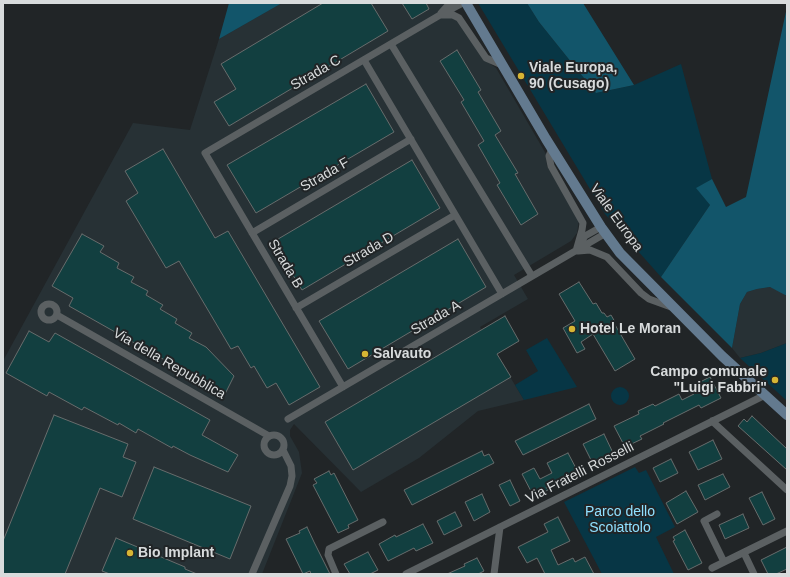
<!DOCTYPE html>
<html>
<head>
<meta charset="utf-8">
<style>
	body { margin:0 }
	#map { position:relative; width:790px; height:577px; overflow:hidden; background:#212527; font-family:Arial,sans-serif }
	canvas { display:block }
	.frame { position:absolute; inset:0; border:4px solid #d8dbdc; pointer-events:none }
</style>
</head>
<body>
<div id="map">
<canvas width="790" height="577"></canvas>
<div class="frame"></div>
</div>
<script>
const g = document.querySelector('canvas').getContext('2d');
g.lineJoin = 'round';
function fill(path, color) {
  g.fillStyle = color;
  g.fill(path, 'evenodd');
}
function poly(rows) {
  const path = new Path2D();
  for (const r of rows) {
    if (r.length === 3) {
      path.moveTo(r[0] + r[2], r[1]);
      path.arc(r[0], r[1], r[2], 0, 2 * Math.PI);
      continue;
    }
    path.moveTo(r[0], r[1]);
    for (let i = 2; i < r.length; i += 2) path.lineTo(r[i], r[i + 1]);
  }
  return path;
}
function trace(path, color, width, dash) {
  g.strokeStyle = color;
  g.lineWidth = width;
  g.lineCap = dash ? 'butt' : 'round';
  g.setLineDash(dash || []);
  g.stroke(path);
}
function label(font, color, halo, rows, align = 'center') {
  g.font = font + ' Arial,sans-serif';
  g.lineWidth = 4;
  g.setLineDash([]);
  g.textBaseline = 'middle';
  g.strokeStyle = halo;
  g.fillStyle = color;
  for (const [text, x, y, turn = 0] of rows) {
    g.save();
    g.translate(x, y);
    g.rotate((+turn || 0) * Math.PI / 180);
    g.textAlign = isNaN(turn) ? turn : align;
    if (halo) g.strokeText(text, 0, 0);
    g.fillText(text, 0, 0);
    g.restore();
  }
}
const built = poly([
	[282,3,450,3,485,60,496,68,546,154,547,166,579,220,577,233,571,241,514,275,528,299,480,327,524,400,478,411,419,458,361,492,294,424,290,430,290,436,299,452,302,473,262,574,3,574,3,361,133,123,190,130,219,39],
	[770,287,782,292,787,297,787,343,761,353,740,358,732,348,740,304,747,292,757,289]
]);
const green = poly([
	[478,3,527,3,539,22,596,93,634,85,681,64,712,179,697,188,710,205,661,277,605,214],
	[547,338,577,387,524,400,515,385,538,371,526,350],
	[787,343,787,401,740,358,761,353],
	[620,396,9],
	[635,467,639,473,646,470,675,527,656,537,674,574,602,574,564,502]
]);
const forest = poly([
	[229,3,282,3,219,39],
	[527,3,583,3,634,85,596,93,539,22],
	[787,7,787,296,770,287,757,289,747,292,740,304,732,348,661,277,710,205,696,188,712,179,726,207,746,197]
]);
const building = poly([
	[323,3,371,3,388,31,229,126,214,102,236,89,221,64,323,3],
	[402,3,426,3,429,9,412,19,402,3],
	[457,50,481,90,478,92,501,131,495,135,518,173,515,174,538,214,521,225,497,185,500,183,478,145,484,141,461,102,464,100,440,61,457,50],
	[366,84,394,132,256,213,227,165,366,84],
	[163,149,215,238,228,231,320,387,289,405,276,383,267,388,254,366,251,368,238,346,231,349,179,261,166,268,126,201,138,193,125,171,163,149],
	[412,160,440,208,302,290,273,242,412,160],
	[82,234,104,246,100,252,119,263,117,268,134,277,131,282,148,291,146,295,163,305,160,309,177,319,175,323,192,333,189,338,206,347,234,376,225,394,69,306,73,298,52,286,82,234],
	[458,239,486,287,348,369,319,321,458,239],
	[579,282,593,304,596,303,602,313,604,313,607,317,611,315,615,322,614,323,635,359,615,371,593,334,581,342,585,349,577,353,563,328,575,321,559,294,579,282],
	[505,316,519,341,497,354,511,377,353,470,325,422,505,316],
	[29,331,49,342,55,333,210,420,202,435,238,455,228,472,190,455,173,446,172,448,138,429,136,433,119,423,118,425,84,407,82,410,49,392,47,396,6,373,29,331],
	[710,377,721,398,701,408,699,405,663,423,664,424,640,436,642,439,625,447,614,426,639,414,638,411,653,404,655,406,679,394,682,400,694,394,690,387,710,377],
	[589,404,596,419,523,455,515,441,589,404],
	[54,415,128,444,123,457,136,462,122,497,100,488,65,574,3,574,3,541,54,415],
	[752,416,787,449,787,470,738,426,744,419,747,422,752,416],
	[604,434,614,455,594,466,583,444,604,434],
	[713,440,722,459,698,470,689,452,713,440],
	[482,451,484,456,489,454,494,463,412,505,404,490,482,451],
	[568,453,578,472,546,487,548,490,534,497,522,474,534,468,540,479,552,473,547,463,568,453],
	[671,459,678,473,660,482,653,468,671,459],
	[154,467,251,506,230,559,133,519,154,467],
	[329,471,331,475,334,473,358,520,348,525,349,528,338,533,313,485,317,483,314,479,329,471],
	[723,474,730,487,705,500,698,485,723,474],
	[510,480,520,501,510,506,499,485,510,480],
	[686,491,698,512,677,524,666,503,686,491],
	[762,492,775,519,763,525,749,498,762,492],
	[482,494,490,512,474,521,465,502,482,494],
	[455,512,462,526,444,535,437,521,455,512],
	[743,514,749,528,725,539,719,525,743,514],
	[558,517,570,541,551,550,558,565,573,558,575,562,585,557,594,574,545,574,537,558,527,563,518,547,548,532,544,524,558,517],
	[423,524,433,543,416,551,414,548,388,561,379,544,395,535,396,537,423,524],
	[307,527,314,542,330,574,311,574,310,571,303,574,286,539,300,533,299,531,307,527],
	[685,530,702,563,688,570,673,541,675,540,673,537,685,530],
	[116,538,185,567,185,569,197,574,110,574,102,571,116,538],
	[787,547,787,569,776,574,768,574,761,560,787,547],
	[368,552,378,570,370,574,350,574,344,564,368,552],
	[477,558,484,571,478,574,447,574,465,566,464,564,477,558]
]);
const street = poly([
	[441,13,450,3],
	[440,15,453,15,459,18,486,58,502,65],
	[391,44,532,276],
	[364,60,502,294],
	[552,149,549,156,551,166,583,223,582,230,576,251],
	[252,233,411,139],
	[581,242,585,236,601,227],
	[578,251,590,250,607,257,641,293,649,299,671,307],
	[49,312,8],
	[296,308,455,215],
	[57,315,269,436],
	[343,387,205,153,440,15,463,3],
	[288,419,606,233],
	[712,421,787,490],
	[274,445,10],
	[717,514,704,521,724,562],
	[744,553,754,574],
	[712,568,787,531],
	[252,574,290,486,292,476,291,466,283,450],
	[336,574,328,555,329,549,383,522],
	[406,574,765,395],
	[494,574,500,527]
]);
const secondary = poly([
	[466,3,546,139,601,227,620,253,722,356,787,415]
]);
const markers = [
	[521,76,4,"#d6b534"],
	[572,329,4,"#d6b534"],
	[365,354,4,"#d6b534"],
	[775,380,4,"#d6b534"],
	[130,553,4,"#d6b534"]
];
const poiNames = [
	["Viale Europa,",529,68],
	["90 (Cusago)",529,84],
	["Hotel Le Moran",580,329],
	["Salvauto",373,354],
	["Campo comunale",767,372,"right"],
	["\"Luigi Fabbri\"",767,388,"right"],
	["Bio Implant",138,553]
];
const streetNames = [
	["Strada C",316,73,-30],
	["Strada F",325,175,-30],
	["Viale Europa",616,218,54],
	["Strada D",369,250,-30],
	["Strada B",285,264,59],
	["Strada A",436,318,-30],
	["Via della Repubblica",169,364,30],
	["Via Fratelli Rosselli",580,473,-27]
];
const parkNames = [
	["Parco dello",620,512],
	["Scoiattolo",620,528]
];
fill(built, '#273135');
fill(green, '#073645');
fill(forest, '#12556a');
fill(building, '#123f40');
trace(building, '#676c6c', 1);
trace(street, '#5b6062', 7);
trace(secondary, '#637a8f', 10);
for (const [x, y, r, color] of markers) {
  const dot = new Path2D();
  dot.arc(x, y, r, 0, 2 * Math.PI);
  g.fillStyle = color;
  g.fill(dot);
  trace(dot, '#212527', 1.5);
}
label('bold 14px', '#d8dbdc', '#212527', poiNames, 'left');
label('14px', '#d8dbdc', '#212527', streetNames);
label('14px', '#8fe0ff', '#212527', parkNames);
</script>
</body>
</html>
